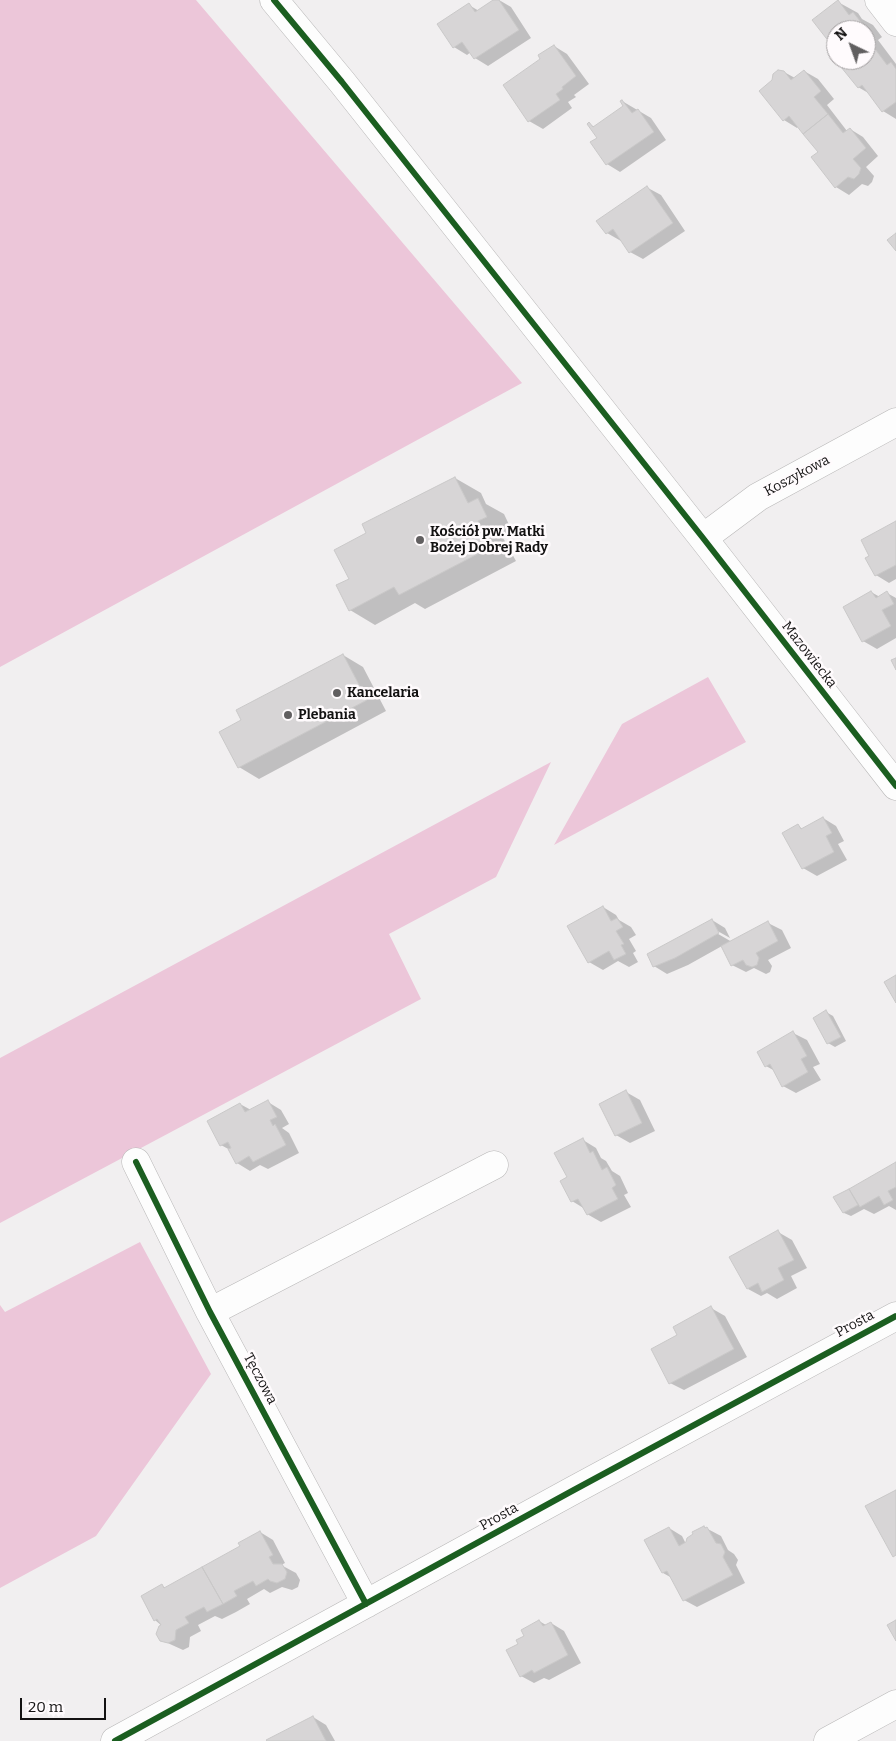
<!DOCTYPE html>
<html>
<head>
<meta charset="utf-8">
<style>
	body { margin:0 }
	#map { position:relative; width:896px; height:1741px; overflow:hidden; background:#f1eff0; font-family:Bitter,serif }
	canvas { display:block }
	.north { position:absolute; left:826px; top:20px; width:50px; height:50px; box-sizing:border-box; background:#fffbfd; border:1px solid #a19e9f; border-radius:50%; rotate:318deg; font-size:14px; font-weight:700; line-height:20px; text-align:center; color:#131212 }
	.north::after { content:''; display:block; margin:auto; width:18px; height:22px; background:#615f60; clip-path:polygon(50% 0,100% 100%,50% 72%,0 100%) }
	.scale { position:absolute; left:20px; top:1698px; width:86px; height:22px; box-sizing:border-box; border:2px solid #131212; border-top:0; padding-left:6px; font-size:15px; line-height:18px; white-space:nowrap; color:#131212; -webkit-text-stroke:4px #fffbfd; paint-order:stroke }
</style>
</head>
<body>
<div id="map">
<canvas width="896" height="1741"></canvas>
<div class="north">N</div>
<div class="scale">20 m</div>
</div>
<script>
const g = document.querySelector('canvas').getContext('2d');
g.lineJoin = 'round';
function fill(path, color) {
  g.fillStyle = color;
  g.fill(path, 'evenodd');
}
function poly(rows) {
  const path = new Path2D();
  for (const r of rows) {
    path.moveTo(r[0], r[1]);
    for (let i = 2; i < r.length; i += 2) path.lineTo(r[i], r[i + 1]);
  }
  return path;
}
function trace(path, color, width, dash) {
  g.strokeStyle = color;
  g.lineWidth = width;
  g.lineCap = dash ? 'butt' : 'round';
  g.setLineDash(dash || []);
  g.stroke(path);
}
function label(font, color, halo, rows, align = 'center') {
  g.font = font + ' Bitter,serif';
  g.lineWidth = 5;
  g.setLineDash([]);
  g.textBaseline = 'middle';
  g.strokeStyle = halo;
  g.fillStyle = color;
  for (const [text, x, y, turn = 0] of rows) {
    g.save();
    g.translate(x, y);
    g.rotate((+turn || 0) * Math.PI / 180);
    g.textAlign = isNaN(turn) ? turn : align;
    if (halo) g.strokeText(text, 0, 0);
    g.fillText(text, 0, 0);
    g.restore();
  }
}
const forest = poly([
	[0,0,196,0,522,383,0,667],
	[708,677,746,742,554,845,622,724],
	[551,762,496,877,389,934,421,999,0,1223,0,1058],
	[140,1242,211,1374,96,1536,0,1588,0,1305,5,1312]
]);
const shadow = poly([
	[495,0,499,0,511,7,531,38,488,66,475,58,471,52,467,55,454,47,469,5,479,11],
	[838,2,858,13,862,19,873,25,882,37,878,40,896,64,896,119,883,111,870,94,858,87,837,60,866,60,866,30,836,30,836,59,835,47,814,20],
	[554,46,567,54,589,84,574,95,576,97,568,102,572,108,543,129,529,121,542,59],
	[804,71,818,79,834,99,827,105,847,131,850,129,863,137,878,156,866,167,874,176,872,182,868,186,862,184,849,195,836,187,820,152,799,126,797,128,784,120,784,72,795,78],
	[622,101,651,118,666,140,620,172,607,164,592,143,599,138,589,124,595,127,625,106],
	[648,188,661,195,685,231,643,259,630,252,622,240,621,241,607,233,598,221],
	[455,478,481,493,486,504,504,514,512,531,502,536,516,561,425,609,415,603,375,625,350,610,350,579,368,533],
	[896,522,896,579,889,583,876,575,871,557],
	[871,592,880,597,887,593,896,598,896,638,877,649,863,641],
	[343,655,363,667,386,711,259,779,239,767,243,721],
	[823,818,836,826,844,841,838,844,847,860,817,876,803,868,798,826,803,829],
	[603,907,616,915,619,920,631,927,636,935,629,939,636,951,633,953,638,962,629,967,618,961,603,970,589,962],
	[712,920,725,928,730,938,714,929,713,931,732,942,768,923,782,930,791,948,768,960,772,966,770,972,766,974,754,968,746,972,732,965,722,946,688,965,667,974,654,966],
	[826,1012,833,1016,846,1041,835,1047,828,1043,815,1018],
	[793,1033,807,1040,820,1064,813,1067,821,1080,796,1093,783,1086,775,1071,766,1066],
	[626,1092,640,1100,655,1131,630,1143,616,1135],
	[268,1102,281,1110,289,1124,282,1128,289,1133,299,1153,268,1169,260,1165,250,1171,237,1163,230,1150,221,1145,240,1104,251,1110],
	[583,1140,596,1148,601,1158,606,1161,612,1171,620,1176,628,1193,624,1195,631,1207,601,1222,587,1214,585,1209,572,1201,569,1178],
	[896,1163,896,1210,889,1206,874,1214,864,1209,851,1216,844,1213,835,1198],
	[778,1232,792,1240,807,1268,791,1276,797,1288,777,1299,767,1293,761,1296,748,1289],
	[711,1308,725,1316,747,1357,684,1390,670,1383,679,1336],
	[704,1527,721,1536,728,1550,734,1554,738,1560,736,1565,745,1583,697,1607,684,1600,672,1578,663,1573,646,1540,669,1528,682,1536,686,1544],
	[260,1532,273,1540,285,1563,281,1565,296,1573,300,1580,298,1587,292,1590,282,1587,270,1593,264,1589,247,1599,250,1604,236,1612,222,1619,215,1616,198,1625,201,1631,190,1637,189,1647,183,1650,161,1640,162,1626,155,1620,162,1586,166,1588,242,1547],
	[539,1621,546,1625,551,1623,564,1631,581,1663,549,1680,544,1678,534,1683,521,1676,520,1644],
	[313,1717,326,1725,335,1741,268,1741]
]);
const building = poly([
	[493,0,499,0,519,30,474,59,462,42,453,48,437,24,469,3,475,12,493,0],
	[838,0,849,15,853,12,863,25,859,28,861,30,836,30,836,60,866,60,866,37,887,65,891,62,896,69,896,102,882,112,862,85,858,88,828,51,833,47,812,20,838,0],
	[554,45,576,76,562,87,563,89,556,94,560,100,528,122,503,85,540,59,538,55,554,45],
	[778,70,784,71,791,80,804,70,821,91,814,97,828,114,803,134,789,116,783,121,759,91,772,80,773,74,778,70],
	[622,100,632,113,638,109,654,132,606,165,590,142,597,138,587,124,589,122,593,127,623,106,620,101,622,100],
	[828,114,843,133,850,128,866,148,853,159,861,168,859,174,854,179,848,177,835,188,811,157,818,152,803,134,828,114],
	[647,186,673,223,629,253,613,229,606,234,596,221,647,186],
	[896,233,896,251,887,240,896,233],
	[455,477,468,503,478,498,487,517,478,521,491,547,399,595,394,587,349,611,336,585,349,579,334,550,366,533,362,524,455,477],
	[896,521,896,565,875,576,865,558,869,556,861,540,896,521],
	[871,591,876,598,887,591,894,604,882,610,891,626,862,642,843,607,871,591],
	[343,654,367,700,238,768,219,732,241,720,236,710,343,654],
	[896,658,896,670,891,660,896,658],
	[823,817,832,833,826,836,834,852,802,869,782,833,798,824,801,829,823,817],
	[603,906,611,921,617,918,623,927,616,931,624,944,621,945,626,954,614,960,609,951,588,963,567,926,603,906],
	[712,919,719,933,675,958,653,967,647,954,712,919],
	[768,921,778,941,756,953,759,958,757,965,752,967,746,965,743,960,731,966,721,946,768,921],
	[896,975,896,1003,884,982,896,975],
	[826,1010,841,1037,827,1044,813,1018,826,1010],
	[793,1031,807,1056,801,1059,808,1072,782,1087,770,1064,765,1067,757,1052,793,1031],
	[626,1090,642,1123,615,1136,599,1104,626,1090],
	[268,1100,277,1117,270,1120,273,1126,275,1124,286,1145,253,1162,249,1156,236,1164,228,1149,231,1148,228,1142,220,1146,207,1121,240,1103,245,1112,268,1100],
	[583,1138,590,1153,593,1151,602,1170,607,1167,616,1185,612,1188,618,1199,587,1215,578,1199,571,1202,560,1181,567,1177,554,1153,583,1138],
	[896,1162,896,1187,888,1191,893,1200,884,1205,879,1196,860,1207,849,1189,896,1162],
	[849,1189,858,1205,843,1213,833,1197,849,1189],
	[778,1230,794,1260,778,1268,784,1280,762,1292,758,1283,747,1289,729,1257,778,1230],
	[711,1306,734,1349,669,1384,651,1349,677,1335,673,1327,711,1306],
	[896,1490,896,1555,893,1557,865,1506,896,1490],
	[704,1526,705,1528,707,1527,716,1543,721,1544,725,1552,723,1557,733,1575,683,1601,667,1571,662,1573,644,1540,669,1527,679,1546,686,1542,687,1538,693,1534,692,1532,704,1526],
	[260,1531,273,1555,269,1557,273,1564,282,1564,287,1572,285,1579,277,1583,270,1581,268,1579,256,1586,253,1581,234,1591,237,1596,223,1604,202,1567,240,1546,238,1543,260,1531],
	[202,1567,223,1604,207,1612,204,1607,185,1617,189,1623,176,1630,175,1640,168,1643,160,1641,156,1634,159,1626,161,1625,157,1619,154,1621,141,1596,162,1584,164,1588,202,1567],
	[539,1620,543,1626,551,1622,568,1655,534,1673,532,1670,520,1677,506,1650,518,1644,516,1640,524,1636,521,1630,539,1620],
	[896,1620,896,1641,887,1625,896,1620],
	[313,1716,326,1741,267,1741,266,1740,313,1716]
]);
const minor = poly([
	[274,0,342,82,703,538,896,786],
	[879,0,896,22],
	[703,538,758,497,896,422],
	[136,1162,210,1312,366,1604],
	[210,1312,494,1165],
	[115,1741,572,1491,896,1316],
	[828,1741,896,1704]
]);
const cycleway = poly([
	[274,0,342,82,703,538,896,786],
	[136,1162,210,1312,366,1604],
	[115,1741,572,1491,896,1316]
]);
const markers = [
	[420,540,5,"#615f60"],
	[337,693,5,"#615f60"],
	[288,715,5,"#615f60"]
];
const streetNames = [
	["Koszykowa",797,476,-28],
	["Mazowiecka",809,655,52],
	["Prosta",855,1324,-28],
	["Tęczowa",260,1379,62],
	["Prosta",499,1517,-29]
];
const poiNames = [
	["Kościół pw. Matki",430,532],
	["Bożej Dobrej Rady",430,548],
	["Kancelaria",347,693],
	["Plebania",298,715]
];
fill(forest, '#ecc6d9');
fill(shadow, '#0003');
fill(building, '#d7d5d6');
trace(building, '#c9c8c8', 1);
trace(minor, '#b8b7b7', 29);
trace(minor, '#fdfdfd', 28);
trace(cycleway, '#1b5e20', 6);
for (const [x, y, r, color] of markers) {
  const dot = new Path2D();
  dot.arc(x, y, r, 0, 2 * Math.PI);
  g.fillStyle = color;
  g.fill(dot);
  trace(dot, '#fffbfd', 2);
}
label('14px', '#131212', '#fffbfd', streetNames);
label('bold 14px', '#131212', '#fffbfd', poiNames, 'left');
</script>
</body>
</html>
